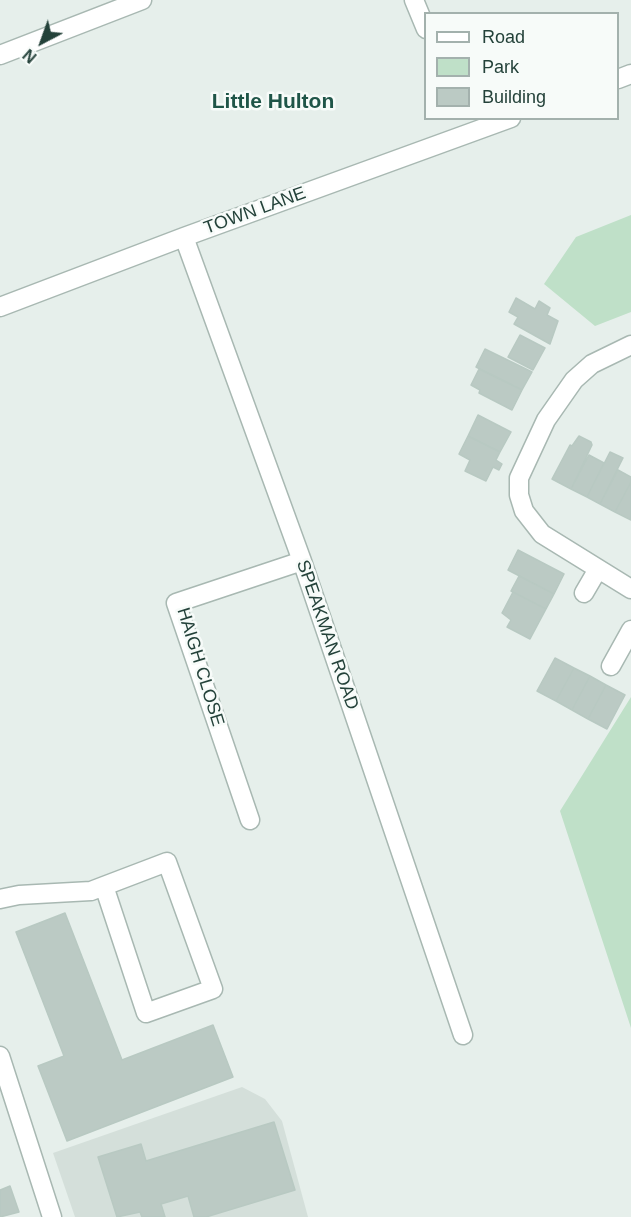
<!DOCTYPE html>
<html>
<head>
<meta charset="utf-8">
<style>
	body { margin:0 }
	#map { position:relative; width:631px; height:1217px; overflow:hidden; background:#e6efeb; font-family:Helvetica,sans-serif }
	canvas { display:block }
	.legend { position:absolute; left:424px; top:12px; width:195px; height:108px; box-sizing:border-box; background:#f7fbf9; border:2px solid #a3b1ad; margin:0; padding:8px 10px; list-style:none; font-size:18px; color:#24423a }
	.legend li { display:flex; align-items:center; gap:12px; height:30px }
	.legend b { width:30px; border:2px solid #a3b1ad }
	.north { position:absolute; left:12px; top:12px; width:60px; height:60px; -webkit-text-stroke:4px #f7fbf9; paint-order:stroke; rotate:221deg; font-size:16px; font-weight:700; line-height:24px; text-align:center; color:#24423a }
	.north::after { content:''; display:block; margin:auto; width:21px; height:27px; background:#24423a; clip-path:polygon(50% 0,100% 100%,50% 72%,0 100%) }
</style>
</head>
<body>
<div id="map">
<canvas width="631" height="1217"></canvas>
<ul class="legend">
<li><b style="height:8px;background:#fff"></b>Road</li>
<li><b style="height:16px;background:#bfe0c8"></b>Park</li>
<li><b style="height:16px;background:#bbcac4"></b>Building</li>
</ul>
<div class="north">N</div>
</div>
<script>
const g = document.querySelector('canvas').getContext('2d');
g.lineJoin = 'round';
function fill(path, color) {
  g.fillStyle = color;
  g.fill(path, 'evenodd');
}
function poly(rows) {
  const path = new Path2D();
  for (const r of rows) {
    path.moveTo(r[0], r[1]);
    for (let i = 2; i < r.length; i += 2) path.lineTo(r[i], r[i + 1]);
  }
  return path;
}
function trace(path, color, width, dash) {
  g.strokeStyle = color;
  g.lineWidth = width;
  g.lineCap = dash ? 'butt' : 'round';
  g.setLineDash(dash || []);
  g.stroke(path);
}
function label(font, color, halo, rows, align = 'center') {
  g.font = font + ' Helvetica,sans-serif';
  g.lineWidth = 5;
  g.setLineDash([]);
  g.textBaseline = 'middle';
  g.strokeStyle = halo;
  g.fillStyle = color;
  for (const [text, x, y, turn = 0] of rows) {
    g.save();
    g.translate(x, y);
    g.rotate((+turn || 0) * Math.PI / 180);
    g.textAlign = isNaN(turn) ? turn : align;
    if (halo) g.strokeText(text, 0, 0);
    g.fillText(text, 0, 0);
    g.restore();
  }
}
const built = poly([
	[242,1087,265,1099,282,1121,308,1217,75,1217,53,1153]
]);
const green = poly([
	[631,215,631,312,595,326,544,284,576,237],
	[631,697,631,1028,560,811]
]);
const building = poly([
	[516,298,535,309,539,301,550,308,547,315,558,321,550,344,514,324,518,317,509,312,516,298],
	[520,335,545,348,533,370,508,357,520,335],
	[485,349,532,372,522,390,476,367,485,349],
	[479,369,522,390,512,410,479,393,480,390,471,385,479,369],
	[478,415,511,432,500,452,468,436,478,415],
	[468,436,500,452,496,460,502,464,499,470,493,467,486,481,465,471,470,460,459,454,468,436],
	[579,436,591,442,592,445,571,489,552,479,570,445,572,446,579,436],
	[610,452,623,458,600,504,587,497,610,452],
	[589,455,604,463,587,497,571,489,589,455],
	[618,470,631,477,631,482,615,512,600,504,618,470],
	[631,482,631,520,615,512,631,482],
	[518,550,564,574,554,594,508,570,518,550],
	[519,576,554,594,546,609,511,591,519,576],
	[513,592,546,609,530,639,507,627,511,620,502,613,513,592],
	[555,658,574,668,556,701,537,691,555,658],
	[574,668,590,676,572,710,556,701,574,668],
	[590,676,606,685,588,719,572,710,590,676],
	[606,685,625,695,607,729,588,719,606,685],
	[65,913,122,1060,213,1025,233,1077,67,1141,38,1066,64,1056,16,932,65,913],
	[274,1122,295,1190,206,1217,194,1217,188,1196,161,1204,165,1217,142,1217,140,1212,117,1217,98,1157,141,1144,146,1161,274,1122],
	[10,1186,19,1212,0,1217,0,1190,10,1186]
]);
const minor = poly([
	[414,0,426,29],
	[0,55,142,0],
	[618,79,631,74],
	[184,237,302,561,463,1035],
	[0,307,184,237,511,118],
	[631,345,592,364,574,380,546,420,519,478,519,495,524,511,542,534,631,589],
	[584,593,598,569],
	[611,666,631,630],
	[250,820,176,603,302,561],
	[0,899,19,895,91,891,104,886,167,862,213,989,146,1013,104,886],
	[0,1056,52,1217]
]);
const streetNames = [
	["TOWN LANE",255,211,-20],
	["SPEAKMAN ROAD",327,635,71],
	["HAIGH CLOSE",200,667,73]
];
const quarterNames = [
	["Little Hulton",273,102]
];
fill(built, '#d4dfda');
fill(green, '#bfe0c8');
fill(building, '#bbcac4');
trace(building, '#b8c9c2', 1.5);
trace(minor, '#a8b8b2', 21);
trace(minor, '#fff', 18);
label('18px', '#24423a', '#f7fbf9', streetNames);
label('bold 21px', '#1f5548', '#f7fbf9', quarterNames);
</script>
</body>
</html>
